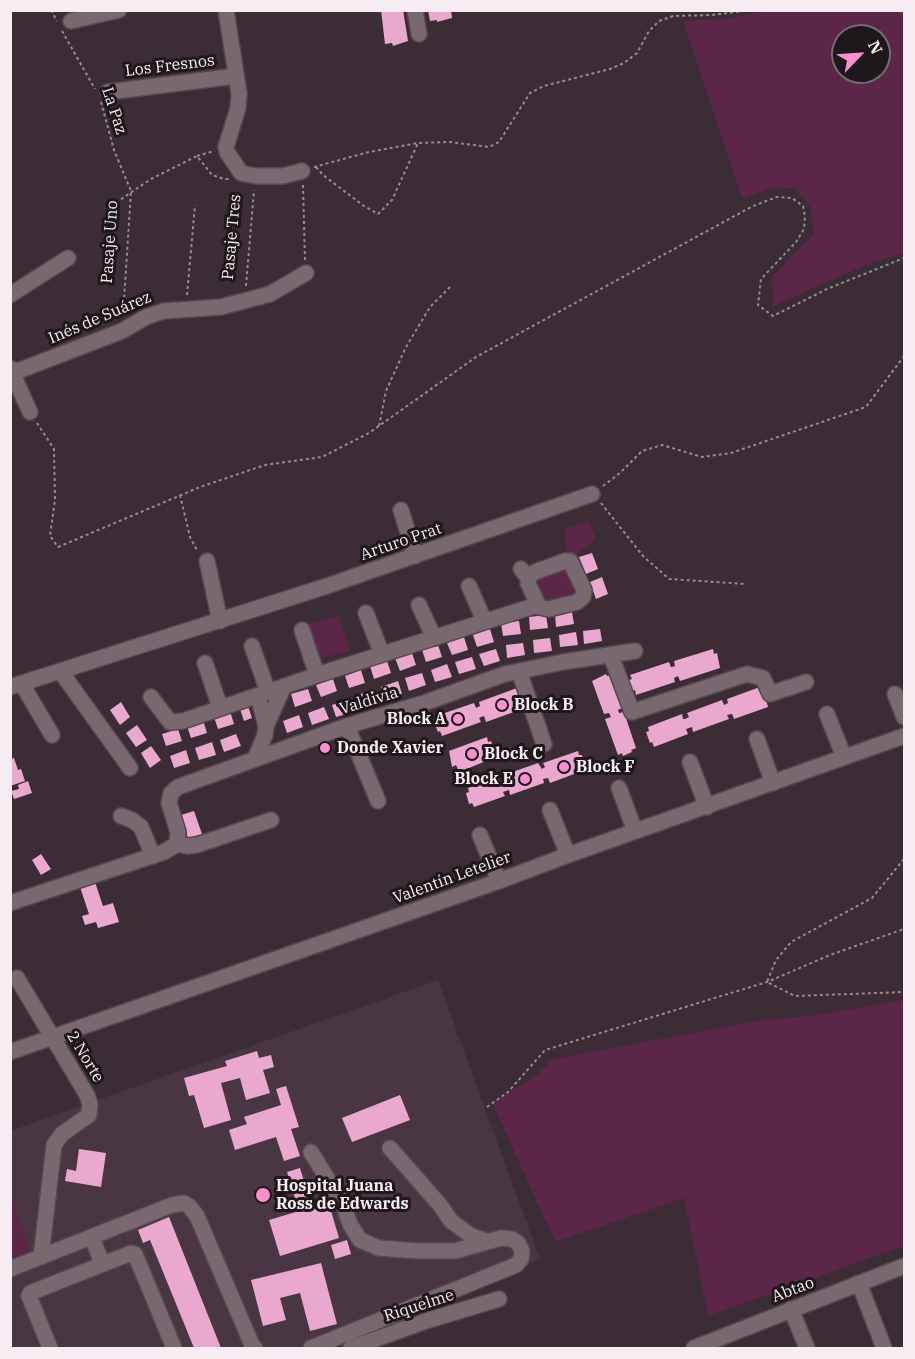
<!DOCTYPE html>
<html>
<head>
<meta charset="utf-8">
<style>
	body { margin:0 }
	#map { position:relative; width:915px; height:1359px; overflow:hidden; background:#3b2c35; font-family:"IBM Plex Serif",serif }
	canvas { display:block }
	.frame { position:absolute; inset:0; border:12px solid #f6ecf1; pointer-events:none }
	.north { position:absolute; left:831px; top:24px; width:60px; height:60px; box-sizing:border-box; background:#1e171b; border:2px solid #746c71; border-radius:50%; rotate:65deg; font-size:16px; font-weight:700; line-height:24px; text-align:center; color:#f6ecf1 }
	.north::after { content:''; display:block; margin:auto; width:21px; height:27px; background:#f790cd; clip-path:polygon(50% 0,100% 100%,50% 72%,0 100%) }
</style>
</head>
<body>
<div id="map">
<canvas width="915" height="1359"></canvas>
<div class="frame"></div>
<div class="north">N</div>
</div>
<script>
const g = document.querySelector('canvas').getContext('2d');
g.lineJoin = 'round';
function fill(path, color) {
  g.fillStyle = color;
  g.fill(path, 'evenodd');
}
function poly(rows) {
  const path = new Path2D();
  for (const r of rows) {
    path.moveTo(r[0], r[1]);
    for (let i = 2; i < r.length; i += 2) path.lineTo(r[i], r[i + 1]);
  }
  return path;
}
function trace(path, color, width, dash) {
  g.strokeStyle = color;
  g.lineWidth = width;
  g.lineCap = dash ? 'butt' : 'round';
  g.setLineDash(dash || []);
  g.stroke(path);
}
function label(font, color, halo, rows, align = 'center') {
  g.font = font + ' "IBM Plex Serif",serif';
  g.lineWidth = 6;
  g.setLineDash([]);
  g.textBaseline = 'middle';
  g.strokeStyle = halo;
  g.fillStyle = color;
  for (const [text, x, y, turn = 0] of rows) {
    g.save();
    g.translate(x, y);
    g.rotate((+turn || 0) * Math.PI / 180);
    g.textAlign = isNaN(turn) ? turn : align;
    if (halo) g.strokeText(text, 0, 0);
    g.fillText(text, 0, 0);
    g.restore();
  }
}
const built = poly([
	[438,980,540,1259,316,1348,11,1348,10,1131]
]);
const green = poly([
	[766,10,904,11,904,253,873,262,773,306,772,277,814,233,810,207,795,188,769,189,742,199,683,21,734,18],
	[843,36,879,36,879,72,843,72],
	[589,521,596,539,572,558,567,557,564,529],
	[570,568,579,596,542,604,533,581],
	[338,615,350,651,317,659,306,625],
	[904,1000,904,1246,708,1316,684,1198,555,1242,492,1102,534,1078,552,1059,757,1021,809,1016],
	[11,1196,31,1252,11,1260,10,1260]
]);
const building = poly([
	[381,10,403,10,408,41,393,46,392,43,385,44],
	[428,10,451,10,452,18,437,22,437,20,430,21],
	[592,553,598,569,586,574,579,557],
	[602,577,608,594,596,599,590,582],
	[572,612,574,624,556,627,555,614],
	[546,615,548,628,530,630,529,617],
	[519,621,521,634,503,636,501,623],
	[490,629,494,642,477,647,473,635],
	[600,629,602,641,584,644,583,631],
	[576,632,578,645,560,647,559,635],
	[464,637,468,650,452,655,447,643],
	[550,638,552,651,534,653,533,640],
	[523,643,525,655,507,658,506,645],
	[438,645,442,657,426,662,422,650],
	[496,649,500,661,484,666,479,654],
	[713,649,714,654,717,653,720,668,680,681,678,676,674,678,675,682,636,695,635,690,632,691,629,680,632,679,630,675,669,662,671,667,672,667,675,666,674,661],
	[412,653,416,665,400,671,395,658],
	[472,657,476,669,459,674,455,662],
	[387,661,391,673,374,679,370,666],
	[447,664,452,677,435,682,431,670],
	[361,670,365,683,349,688,345,676],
	[422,673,426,685,409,691,405,678],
	[606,674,607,676,610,675,622,708,618,710,619,713,624,712,636,748,631,750,632,752,623,756,622,753,618,755,605,719,611,717,609,713,604,714,592,681],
	[333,679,337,691,321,697,316,685],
	[398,681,402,694,385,699,381,687],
	[760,687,764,692,768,707,734,719,732,714,727,715,729,719,693,732,692,727,686,729,688,734,654,747,652,742,650,743,646,732,649,731,648,727,682,714,683,719,685,719,689,717,687,713,722,700,724,705,728,703,727,699],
	[517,688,525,708,486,722,484,716,481,717,479,718,481,722,442,736,440,731,438,732,434,722,437,721,436,716,474,703,476,708,480,706,479,702],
	[308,689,312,701,295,707,291,694],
	[373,690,378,702,361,707,357,695],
	[349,699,353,712,336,717,332,705],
	[121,702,130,717,120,725,110,710],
	[248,706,252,718,244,721,240,709],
	[324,707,329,719,312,725,308,713],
	[230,711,234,724,218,729,214,717],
	[299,715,303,727,287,733,283,721],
	[203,720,207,733,191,738,187,726],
	[137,725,147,740,136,747,126,733],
	[178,729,182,741,166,746,162,734],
	[236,734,241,746,224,752,220,740],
	[487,737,488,742,491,741,496,757,459,772,456,765,452,767,449,751],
	[212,742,216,755,199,760,195,748],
	[151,746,161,760,150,768,141,753],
	[186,750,190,763,174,768,170,756],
	[578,751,579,755,582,755,585,770,550,783,548,778,543,779,544,783,510,795,509,790,503,792,505,796,474,807,472,803,469,804,466,793,469,792,468,788,499,777,500,781,506,779,504,775,538,763,542,769,545,767,543,763],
	[14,758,18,770,21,769,25,781,10,786,10,759],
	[28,781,32,793,14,799,11,791,19,789,18,785],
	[194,811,202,834,188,838,181,815],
	[41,854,51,869,41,875,32,860],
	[95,882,103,906,113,903,119,922,98,928,96,922,85,925,82,916,89,914,80,887],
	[257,1051,259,1058,271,1055,274,1067,263,1070,270,1093,246,1100,240,1078,221,1083,231,1120,204,1128,194,1095,189,1096,184,1078,227,1066,225,1061],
	[286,1086,299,1127,291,1129,300,1156,284,1161,276,1137,235,1150,229,1130,247,1124,244,1117,281,1105,276,1089],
	[400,1095,410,1120,352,1142,342,1118],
	[79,1149,106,1153,101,1187,65,1181,67,1169,76,1171],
	[300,1168,313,1209,329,1204,339,1238,280,1256,269,1220,299,1211,287,1172],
	[169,1217,221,1348,194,1348,150,1240,143,1243,138,1230],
	[347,1240,351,1254,335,1259,331,1245],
	[321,1263,337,1324,310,1331,300,1293,280,1298,286,1320,263,1326,251,1280]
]);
const path = poly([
	[51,10,57,21],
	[62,31,95,89],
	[101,102,114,150,131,191,123,316],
	[197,156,214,151],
	[314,167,369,152,418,143,450,142,489,147,499,142,530,93,544,86,610,69,624,63,637,53,649,31,659,21,673,16,712,15,751,10],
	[316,167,323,175,364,206,378,214,392,200,418,143],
	[303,185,305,261],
	[111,206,151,179,197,156,212,175,224,179,229,179],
	[246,286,254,190],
	[187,295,195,205],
	[37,423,54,449,55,500,50,536,58,547,200,487,265,465,322,457,369,433,476,357,753,206,777,197,792,198,803,206,805,217,804,229,796,242,761,279,758,305,773,316,827,289,904,258],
	[379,426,386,391,406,347,430,307,452,285],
	[603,486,620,473,642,451,662,445,702,457,731,453,866,407,904,356],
	[180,495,190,537,198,552],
	[601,503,643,556,669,579,746,584],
	[904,859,872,898,791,942,776,960,767,982,795,996,904,992],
	[487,1107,508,1092,545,1050,767,982,830,955,904,929]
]);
const minor = poly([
	[226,10,239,93,238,108,226,147,227,152,241,173,256,176,283,176,302,171],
	[415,10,419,34],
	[71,21,119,10],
	[108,92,236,76],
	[10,295,68,258],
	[10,368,30,412],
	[10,374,122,331,146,317,164,311,221,307,270,294,306,273],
	[401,510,415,556],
	[207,561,220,621],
	[521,569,528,577,528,583,539,607,549,609,577,602,583,597,584,590,570,561,565,561,535,572,528,577],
	[469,586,484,620],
	[419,605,434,638],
	[366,613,382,654],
	[302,630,317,675],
	[252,646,268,692],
	[611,656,632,712,747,674,763,678,770,694,806,682],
	[205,663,220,707],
	[519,671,544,744],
	[61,672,130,768],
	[22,684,52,735],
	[10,687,327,586,592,494],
	[895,694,904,717],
	[151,697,170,722,183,721,317,675,537,605],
	[827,714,844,757],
	[266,726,284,686],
	[347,726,378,801],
	[757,739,773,783],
	[255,759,265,735,266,726,258,696],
	[690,762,707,807],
	[619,788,635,831],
	[550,810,568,855],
	[121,816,132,820,141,827,153,856],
	[480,835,499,881],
	[177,844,178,832,169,803,171,793,178,787,347,726,424,703,505,674,563,662,635,651],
	[10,903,164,852,177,844,188,846,197,845,271,820],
	[17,978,87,1095,90,1104,89,1115,62,1134,54,1145,41,1257],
	[10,1052,499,881,568,855,904,736],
	[390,1148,440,1205,451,1221,470,1235,486,1241],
	[92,1237,102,1263],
	[10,1269,172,1205,184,1203,189,1206,197,1216,252,1345,255,1348],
	[859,1283,884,1348],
	[791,1309,807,1348],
	[50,1348,29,1296,30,1293,131,1253,135,1254,174,1348],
	[311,1348,516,1265,521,1259,522,1251,518,1243,512,1239,501,1238,455,1251,418,1251,379,1248,360,1240,350,1224,343,1204,311,1152],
	[351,1348,426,1321,499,1299],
	[694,1348,904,1266]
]);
const markers = [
	[502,705,6,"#f790cd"],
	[458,719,6,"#f790cd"],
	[325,748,6,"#f790cd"],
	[472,754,6,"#f790cd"],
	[564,767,6,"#f790cd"],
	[525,779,6,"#f790cd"],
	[263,1195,8,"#f790cd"]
];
const streetNames = [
	["Los Fresnos",170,66,-7],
	["La Paz",114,111,72],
	["Pasaje Tres",232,237,-85],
	["Pasaje Uno",110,242,-86],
	["Inés de Suárez",100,318,-23],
	["Arturo Prat",401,542,-19],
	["Valdivia",369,701,-17],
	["Valentín Letelier",452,878,-20],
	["2 Norte",85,1057,59],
	["Abtao",793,1290,-21],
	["Riquelme",419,1306,-18]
];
const poiNames = [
	["Block B",514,705],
	["Block A",446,719,"right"],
	["Donde Xavier",337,748],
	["Block C",484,754],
	["Block F",576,767],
	["Block E",513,779,"right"],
	["Hospital Juana",276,1186],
	["Ross de Edwards",276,1204]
];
fill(built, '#4a3642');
fill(green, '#5b2647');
fill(building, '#eba8ce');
trace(minor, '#55484f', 18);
trace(path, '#988c93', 2, [3, 3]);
trace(minor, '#7a6871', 15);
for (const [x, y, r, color] of markers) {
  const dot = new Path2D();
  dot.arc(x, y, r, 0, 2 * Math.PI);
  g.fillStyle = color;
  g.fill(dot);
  trace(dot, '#1e171b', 2);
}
label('16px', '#f6ecf1', '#1e171b', streetNames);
label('bold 16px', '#f6ecf1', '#1e171b', poiNames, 'left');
</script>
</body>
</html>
